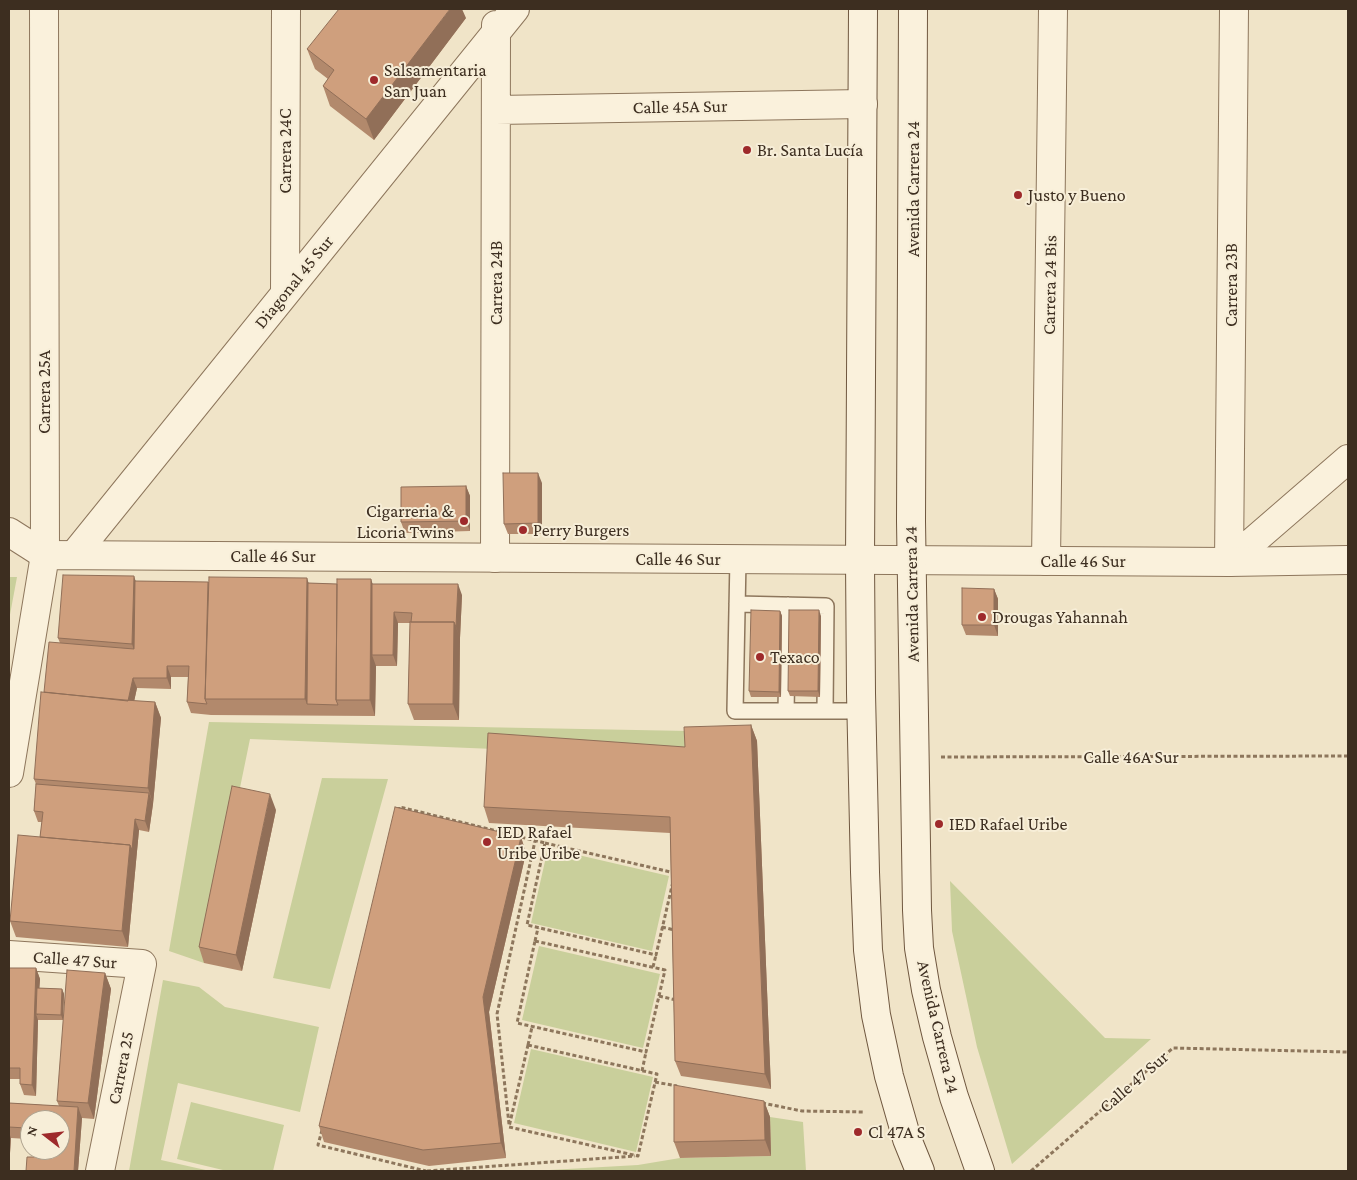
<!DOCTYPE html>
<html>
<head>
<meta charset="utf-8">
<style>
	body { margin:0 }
	#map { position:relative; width:1357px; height:1180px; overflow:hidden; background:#f0e4c8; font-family:"Crimson Pro",serif }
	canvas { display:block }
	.frame { position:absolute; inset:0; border:10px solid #3d2e20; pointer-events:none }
	.north { position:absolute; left:20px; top:1110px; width:50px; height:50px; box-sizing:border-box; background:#f7eed8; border:1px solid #ada18e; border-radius:50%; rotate:286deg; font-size:14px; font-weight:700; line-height:20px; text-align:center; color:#3d2e20 }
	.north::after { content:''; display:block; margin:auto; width:18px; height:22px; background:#9e2a2b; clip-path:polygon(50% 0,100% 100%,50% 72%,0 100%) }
</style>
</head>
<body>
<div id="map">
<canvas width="1357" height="1180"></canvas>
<div class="frame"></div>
<div class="north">N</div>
</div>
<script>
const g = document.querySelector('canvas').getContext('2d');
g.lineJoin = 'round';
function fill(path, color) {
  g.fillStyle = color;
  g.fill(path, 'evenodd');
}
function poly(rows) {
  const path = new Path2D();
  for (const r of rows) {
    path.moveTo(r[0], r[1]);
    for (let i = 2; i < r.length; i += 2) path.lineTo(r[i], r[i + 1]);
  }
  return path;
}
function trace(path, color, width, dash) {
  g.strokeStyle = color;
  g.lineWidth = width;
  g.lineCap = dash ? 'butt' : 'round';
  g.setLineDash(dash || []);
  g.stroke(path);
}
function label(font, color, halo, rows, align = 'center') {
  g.font = font + ' "Crimson Pro",serif';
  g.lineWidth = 4;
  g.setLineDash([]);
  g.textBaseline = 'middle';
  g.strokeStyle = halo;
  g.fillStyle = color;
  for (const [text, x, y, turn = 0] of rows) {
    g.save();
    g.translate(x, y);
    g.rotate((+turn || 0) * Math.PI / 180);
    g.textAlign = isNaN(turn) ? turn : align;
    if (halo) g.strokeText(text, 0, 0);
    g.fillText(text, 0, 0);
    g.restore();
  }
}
const green = poly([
	[9,577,17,577,9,620],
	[209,722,689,731,690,763,494,749,250,739,204,963,169,951],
	[322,778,388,779,330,989,273,978],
	[548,848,669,876,652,951,531,923],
	[950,881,1105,1038,1151,1039,1012,1164,977,1047,952,931],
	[539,946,660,974,643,1048,522,1020],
	[163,980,199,987,225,1007,319,1027,300,1112,178,1083,161,1160,210,1171,129,1171],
	[531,1049,653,1077,636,1152,514,1123],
	[191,1102,284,1125,273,1171,227,1171,177,1159],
	[770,1117,803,1122,806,1171,532,1171,638,1165,680,1158,771,1156]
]);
const path = poly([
	[941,757,1348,756],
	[399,811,399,807,404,808,545,843],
	[545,843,675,873,656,955,527,925,545,843],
	[662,927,674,930],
	[535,941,665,970,646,1052,517,1023,535,941],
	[535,941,538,928],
	[653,967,656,955],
	[659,996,676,1000],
	[528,1045,657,1074,638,1156,509,1127,528,1045],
	[528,1045,532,1027],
	[642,1071,646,1052],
	[655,1082,677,1086],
	[762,1103,802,1111,865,1112],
	[509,1124,497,1014,535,841],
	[322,1130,318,1145,426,1171],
	[427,1171,635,1156],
	[1031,1171,1173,1048,1348,1052]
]);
const service = poly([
	[738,559,735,711,862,711],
	[737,604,826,606,825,711],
	[786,711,788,605]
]);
const minor = poly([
	[44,9,45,555],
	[496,110,863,104],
	[285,293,286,9],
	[9,532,45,555],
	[74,555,515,9],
	[495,558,496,25],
	[1046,561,1053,9],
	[1229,562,1234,9],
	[1229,562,1348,459]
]);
const tertiary = poly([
	[9,773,45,555,1229,562,1348,560],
	[9,955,142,964,100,1171]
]);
const secondary = poly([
	[863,9,860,560,861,693,865,872,868,950,876,1015,889,1076,907,1139,920,1171],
	[913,9,911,521,917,910,919,948,926,990,937,1037,954,1097,980,1171]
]);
const wall = poly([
	[466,18,374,140,330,106,323,86,328,79,315,69,307,49],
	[542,483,542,534,508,534,504,524],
	[466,486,470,496,470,531,405,533,401,522],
	[134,576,135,581,208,582,307,578,308,583,337,584,371,579,372,584,462,595,460,638,459,720,414,720,408,704,410,623,398,623,397,666,376,666,375,716,211,715,191,713,187,702,188,677,171,677,171,689,137,688,134,701,155,702,161,718,153,804,149,832,139,830,128,947,16,937,10,921,40,837,42,822,38,822,34,811,36,784,34,779,44,692,60,643,58,638],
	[994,589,998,599,998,636,966,635,962,625],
	[780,611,782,616,781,697,751,697,749,691],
	[821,616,820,697,790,696,788,691],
	[751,725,757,741,771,1089,681,1076,675,1061,670,833,489,823,484,807,685,747],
	[276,810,242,971,204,963,199,947],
	[521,837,526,853,489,1012,506,1158,429,1166,324,1142,319,1126],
	[9,968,36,968,40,979,39,988,62,989,64,994,63,1020,38,1020,36,1096,24,1095,20,1084,20,1079,9,1079],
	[105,973,111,989,94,1119,82,1118,78,1171,26,1171,46,1157,60,1120,30,1120,30,1147,27,1139,11,1138,9,1168,9,1103,59,1106,57,1101],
	[764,1101,770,1117,771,1156,680,1158,674,1142]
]);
const shadedWall = poly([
	[450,9,462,9,466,18,374,140,366,119],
	[538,473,542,483,542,534,538,523],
	[466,486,470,496,470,531,466,521],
	[134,576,139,591,137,659,132,644],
	[307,578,312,594,307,704,305,699],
	[371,579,376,594,372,655,376,666,375,716,370,700],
	[458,584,462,595,460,638,456,627],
	[994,589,998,599,998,636,994,625],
	[819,610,821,616,820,697,818,691],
	[780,611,782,616,781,697,779,692],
	[394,612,398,623,397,666,393,655],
	[454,622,460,638,459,720,453,704],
	[167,666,171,677,171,689,167,678],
	[133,678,137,688,131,716,127,705],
	[155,702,161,718,153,804,148,788],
	[751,725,757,741,771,1089,765,1074],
	[149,793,153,804,149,832,145,821],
	[270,794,276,810,242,971,236,955],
	[135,819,139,830,128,947,122,931,130,845],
	[521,837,526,853,489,1012,506,1158,501,1143,483,997],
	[36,968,40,979,38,1015,36,1014,38,1020,36,1096,32,1085],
	[105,973,111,989,94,1119,88,1103],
	[62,989,64,994,63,1020,61,1015],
	[764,1101,770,1117,771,1156,765,1140],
	[78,1107,82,1118,78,1171,74,1171],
	[9,1132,11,1138,9,1168]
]);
const building = poly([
	[339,9,450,9,366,119,323,86,334,70,307,49,339,9],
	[503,473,538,473,538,523,504,524,503,473],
	[466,486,466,521,401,522,401,487,466,486],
	[63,575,134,576,132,644,58,638,63,575],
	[209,577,307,578,305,699,205,699,209,577],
	[337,579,371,579,370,700,336,700,337,579],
	[135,581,208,582,205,699,207,704,187,702,189,666,167,666,167,678,133,678,128,701,44,692,49,642,134,649,135,581],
	[308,583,337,584,336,700,338,705,307,704,308,583],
	[372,584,458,584,456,627,454,622,411,622,412,613,394,612,393,655,372,655,372,584],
	[962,588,994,589,994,625,962,625,962,588],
	[751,610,780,611,779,692,749,691,751,610],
	[789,610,819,610,818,691,788,691,789,610],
	[410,622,454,622,453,704,408,704,410,622],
	[41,692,125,700,155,702,148,788,34,779,41,692],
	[751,725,765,1074,675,1061,670,817,484,807,488,733,685,747,684,727,751,725],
	[36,784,149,793,145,821,135,819,132,850,130,845,40,837,43,812,34,811,36,784],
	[232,786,270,794,236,955,199,947,232,786],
	[395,807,521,837,483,997,501,1143,423,1150,319,1126,395,807],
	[18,835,130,845,122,931,10,921,18,835],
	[9,968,36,968,32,1085,20,1084,20,1068,9,1068,9,968],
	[67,970,105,973,88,1103,57,1101,67,970],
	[37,988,62,989,61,1015,36,1014,37,988],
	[674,1085,764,1101,765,1140,674,1142,674,1085],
	[9,1103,78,1107,74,1171,26,1171,27,1157,46,1157,46,1150,60,1150,60,1120,30,1120,30,1137,26,1136,26,1128,9,1127,9,1103]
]);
const markers = [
	[374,80,5,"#9e2a2b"],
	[747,150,5,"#9e2a2b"],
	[1018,195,5,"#9e2a2b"],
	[464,521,5,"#9e2a2b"],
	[523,530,5,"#9e2a2b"],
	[982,617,5,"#9e2a2b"],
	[760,657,5,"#9e2a2b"],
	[939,824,5,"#9e2a2b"],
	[487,842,5,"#9e2a2b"],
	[858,1132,5,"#9e2a2b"]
];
const poiNames = [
	["Salsamentaria",384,70],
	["San Juan",384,91],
	["Br. Santa Lucía",757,150],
	["Justo y Bueno",1028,195],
	["Cigarreria &",454,511,"right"],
	["Licoria Twins",454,532,"right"],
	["Perry Burgers",533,530],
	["Drougas Yahannah",992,617],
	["Texaco",770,657],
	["IED Rafael Uribe",949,824],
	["IED Rafael",497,832],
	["Uribe Uribe",497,853],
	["Cl 47A S",868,1132]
];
const streetNames = [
	["Calle 45A Sur",680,107,-1],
	["Carrera 24C",285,151,-90],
	["Avenida Carrera 24",913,189,-90],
	["Diagonal 45 Sur",294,282,-51],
	["Carrera 24B",496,283,-90],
	["Carrera 24 Bis",1050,285,-89],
	["Carrera 23B",1231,285,-90],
	["Carrera 25A",44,392,-90],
	["Calle 46 Sur",273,556],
	["Calle 46 Sur",678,559],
	["Calle 46 Sur",1083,561],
	["Avenida Carrera 24",912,594,-91],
	["Calle 46A Sur",1131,757],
	["Calle 47 Sur",75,960,4],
	["Avenida Carrera 24",938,1027,77],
	["Carrera 25",121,1068,-79],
	["Calle 47 Sur",1134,1082,-41]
];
fill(green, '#c9cf9b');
trace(service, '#8d765c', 18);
trace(minor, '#8d765c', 30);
trace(tertiary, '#8d765c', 30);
trace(secondary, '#6f573f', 30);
trace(path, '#8d765c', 3, [4, 2.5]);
trace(service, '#faf1dc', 15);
trace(minor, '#faf1dc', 28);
trace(tertiary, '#faf1dc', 28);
trace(secondary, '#faf1dc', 28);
fill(wall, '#b2896c');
fill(shadedWall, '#916f58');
fill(building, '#cf9f7d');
trace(building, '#916f58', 1);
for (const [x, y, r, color] of markers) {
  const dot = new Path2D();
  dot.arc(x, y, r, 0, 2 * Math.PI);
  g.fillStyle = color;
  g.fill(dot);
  trace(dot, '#f7eed8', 2);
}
label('18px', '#3d2e20', '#f7eed8', poiNames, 'left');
label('18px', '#3d2e20', '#f7eed8', streetNames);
</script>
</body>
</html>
